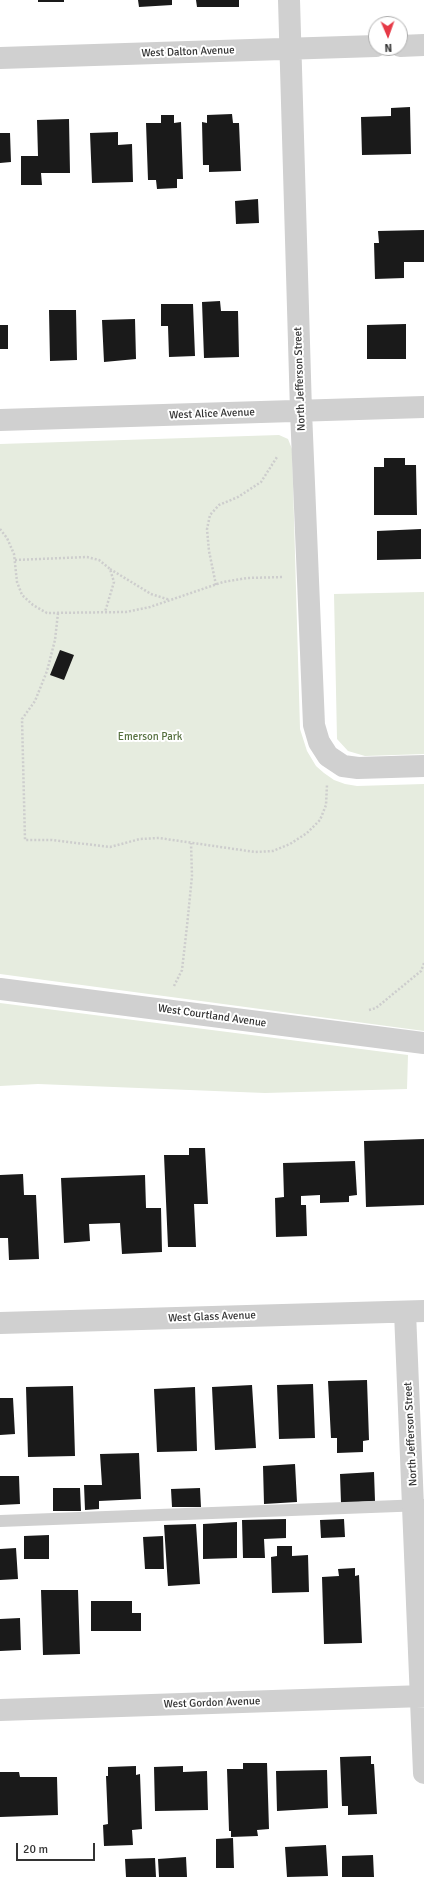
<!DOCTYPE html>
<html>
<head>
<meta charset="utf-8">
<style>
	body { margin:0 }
	#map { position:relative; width:424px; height:1877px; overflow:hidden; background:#fff; font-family:Signika,sans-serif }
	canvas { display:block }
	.north { position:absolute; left:368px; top:16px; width:40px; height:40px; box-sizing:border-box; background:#fff; border:1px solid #adadad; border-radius:50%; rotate:178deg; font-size:11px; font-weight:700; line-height:16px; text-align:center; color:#333 }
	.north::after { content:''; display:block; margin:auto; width:14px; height:18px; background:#e63946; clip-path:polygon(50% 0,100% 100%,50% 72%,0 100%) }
	.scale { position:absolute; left:16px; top:1843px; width:79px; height:18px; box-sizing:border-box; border:2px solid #333; border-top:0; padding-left:5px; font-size:12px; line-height:14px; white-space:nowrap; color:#333; -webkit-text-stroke:3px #fff; paint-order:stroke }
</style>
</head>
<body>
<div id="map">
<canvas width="424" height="1877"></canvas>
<div class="north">N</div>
<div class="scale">20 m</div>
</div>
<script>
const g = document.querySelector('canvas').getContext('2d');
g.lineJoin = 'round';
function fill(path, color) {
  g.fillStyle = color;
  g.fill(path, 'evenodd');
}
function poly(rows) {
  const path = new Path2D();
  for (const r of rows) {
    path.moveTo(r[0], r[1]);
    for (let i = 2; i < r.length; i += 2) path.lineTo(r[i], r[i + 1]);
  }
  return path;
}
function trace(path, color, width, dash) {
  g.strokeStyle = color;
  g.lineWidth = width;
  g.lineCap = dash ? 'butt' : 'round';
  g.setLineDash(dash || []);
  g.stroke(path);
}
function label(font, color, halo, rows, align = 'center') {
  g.font = font + ' Signika,sans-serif';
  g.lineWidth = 4;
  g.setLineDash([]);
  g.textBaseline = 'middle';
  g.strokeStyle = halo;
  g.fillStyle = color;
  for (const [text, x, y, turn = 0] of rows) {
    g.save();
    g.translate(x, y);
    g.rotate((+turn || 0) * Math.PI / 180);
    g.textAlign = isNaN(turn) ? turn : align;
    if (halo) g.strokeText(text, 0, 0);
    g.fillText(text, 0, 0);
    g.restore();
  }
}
const green = poly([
	[279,435,288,439,292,449,300,729,307,751,316,766,324,773,334,780,345,784,357,786,424,784,424,1031,0,974,0,444],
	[424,592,424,754,365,756,348,751,337,739,334,594],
	[0,1003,408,1055,407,1089,265,1093,38,1084,0,1086]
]);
const building = poly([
	[38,0,64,0,64,2,38,2],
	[138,0,172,0,172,5,139,7],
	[196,0,239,0,239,7,197,7],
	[410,107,411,154,362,155,361,117,391,116,391,108],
	[232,114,233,123,239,123,241,171,209,172,209,165,203,165,202,122,207,123,207,115],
	[161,115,174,115,174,123,181,122,183,179,177,179,177,188,157,189,156,180,148,180,146,123,161,123],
	[69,119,70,173,41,173,42,185,21,185,21,156,38,156,37,120],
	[118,132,118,145,132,144,133,182,92,183,90,133],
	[0,133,10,133,11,162,0,163],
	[258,199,259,223,236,224,235,201],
	[424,230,424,262,404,262,404,278,375,279,374,243,379,243,378,231],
	[220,301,221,311,238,311,239,357,204,358,202,302],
	[161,304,193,304,195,356,169,357,168,326,161,326],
	[49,310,76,310,77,360,50,361],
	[135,319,136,359,104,362,102,320],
	[406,324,406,359,367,359,367,325],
	[0,325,8,325,8,349,0,349],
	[384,458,405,458,405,465,416,465,417,515,374,515,374,467,384,467],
	[421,529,421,559,377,560,377,531],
	[60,650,74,655,64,680,50,675],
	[424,1139,424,1205,366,1207,364,1141],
	[189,1148,205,1148,208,1204,194,1204,196,1247,168,1247,164,1155,189,1155],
	[355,1161,357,1195,349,1196,349,1202,320,1203,320,1195,301,1196,301,1205,306,1205,307,1236,276,1237,275,1198,284,1197,283,1163],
	[23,1174,24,1195,36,1195,39,1259,9,1260,8,1238,0,1238,0,1175],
	[145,1175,146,1208,161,1208,162,1252,122,1254,120,1223,89,1224,90,1241,64,1243,61,1178],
	[367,1380,369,1440,363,1441,363,1452,337,1453,337,1438,331,1438,328,1381],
	[313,1384,315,1438,279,1439,277,1385],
	[252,1385,256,1448,215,1450,212,1387],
	[73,1386,75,1456,28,1457,26,1387],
	[195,1387,197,1451,157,1452,154,1389],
	[0,1398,13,1398,15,1434,0,1435],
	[139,1453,141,1499,99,1501,99,1509,85,1510,84,1485,102,1485,100,1454],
	[295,1464,297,1502,264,1504,263,1466],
	[374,1472,375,1501,341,1503,340,1474],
	[0,1476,19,1476,20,1504,0,1505],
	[53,1488,80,1488,81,1511,53,1511],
	[200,1488,201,1507,172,1507,171,1489],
	[286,1519,286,1538,264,1539,265,1558,243,1558,242,1520],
	[344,1519,345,1537,321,1538,320,1520],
	[237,1522,237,1558,203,1559,203,1524],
	[196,1524,200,1584,168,1586,164,1525],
	[49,1535,49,1559,24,1559,24,1536],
	[163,1536,164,1569,145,1569,143,1537],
	[277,1546,292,1546,292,1556,308,1555,309,1592,272,1593,271,1557,277,1556],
	[16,1548,18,1579,0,1580,0,1549],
	[355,1568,355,1576,359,1575,362,1643,324,1644,322,1577,339,1576,338,1569],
	[41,1590,78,1590,80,1654,43,1655],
	[91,1601,132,1601,132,1613,141,1613,141,1631,91,1631],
	[20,1618,21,1650,0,1651,0,1619],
	[371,1756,371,1764,374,1764,377,1814,348,1815,348,1806,342,1806,340,1757],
	[243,1763,267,1763,269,1829,257,1830,258,1836,231,1837,231,1831,229,1831,227,1769,243,1769],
	[136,1766,136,1775,140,1774,142,1829,132,1830,133,1845,104,1846,103,1825,108,1824,106,1776,108,1776,108,1767],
	[183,1766,183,1772,207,1771,208,1810,155,1811,154,1767],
	[327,1770,328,1808,277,1811,276,1771],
	[0,1772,19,1772,20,1777,57,1777,58,1815,0,1817],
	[233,1838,234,1868,216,1868,216,1839],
	[326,1845,328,1876,287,1877,285,1847],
	[373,1855,374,1877,342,1877,342,1856],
	[186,1857,187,1877,159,1877,158,1859],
	[155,1858,156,1877,126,1877,125,1859]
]);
const path = poly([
	[0,529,7,538,14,554,17,582,22,595,33,605,47,613,126,612,150,607,223,582,247,578,284,577],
	[15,560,87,557,99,560,110,569,114,582,105,612],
	[110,569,151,594,170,600],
	[216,585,209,551,207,529,210,515,219,505,238,497,261,482,277,457],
	[58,613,55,640,47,671,35,701,22,719,25,840,52,840,110,847,140,839,159,838,255,852,273,851,290,844,307,833,320,820,326,805,327,785],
	[174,986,182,970,187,926,192,876,191,843],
	[369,1010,376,1008,421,971,424,963]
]);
const service = poly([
	[0,1521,424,1505]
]);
const minor = poly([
	[289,0,301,411,314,725,319,742,328,756,343,766,358,768,424,766],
	[400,46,424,45],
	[0,58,376,46],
	[0,420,424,407],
	[0,989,424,1043],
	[405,1312,424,1773],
	[0,1323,424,1311],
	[0,1710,424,1696]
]);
const streetNames = [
	["West Dalton Avenue",188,52,-2],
	["North Jefferson Street",300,379,-92],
	["West Alice Avenue",212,414,-2],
	["West Courtland Avenue",212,1016,8],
	["West Glass Avenue",212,1317,-2],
	["North Jefferson Street",411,1434,-93],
	["West Gordon Avenue",212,1703,-2]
];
const parkNames = [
	["Emerson Park",150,737]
];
fill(green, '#e6ecdf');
fill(building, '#1a1a1a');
trace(path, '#cdcdcd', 2.5, [2, 2]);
trace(service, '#d0d0d0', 12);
trace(minor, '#d0d0d0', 22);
label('11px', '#333', '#fff', streetNames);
label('11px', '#56703f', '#fff', parkNames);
</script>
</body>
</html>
